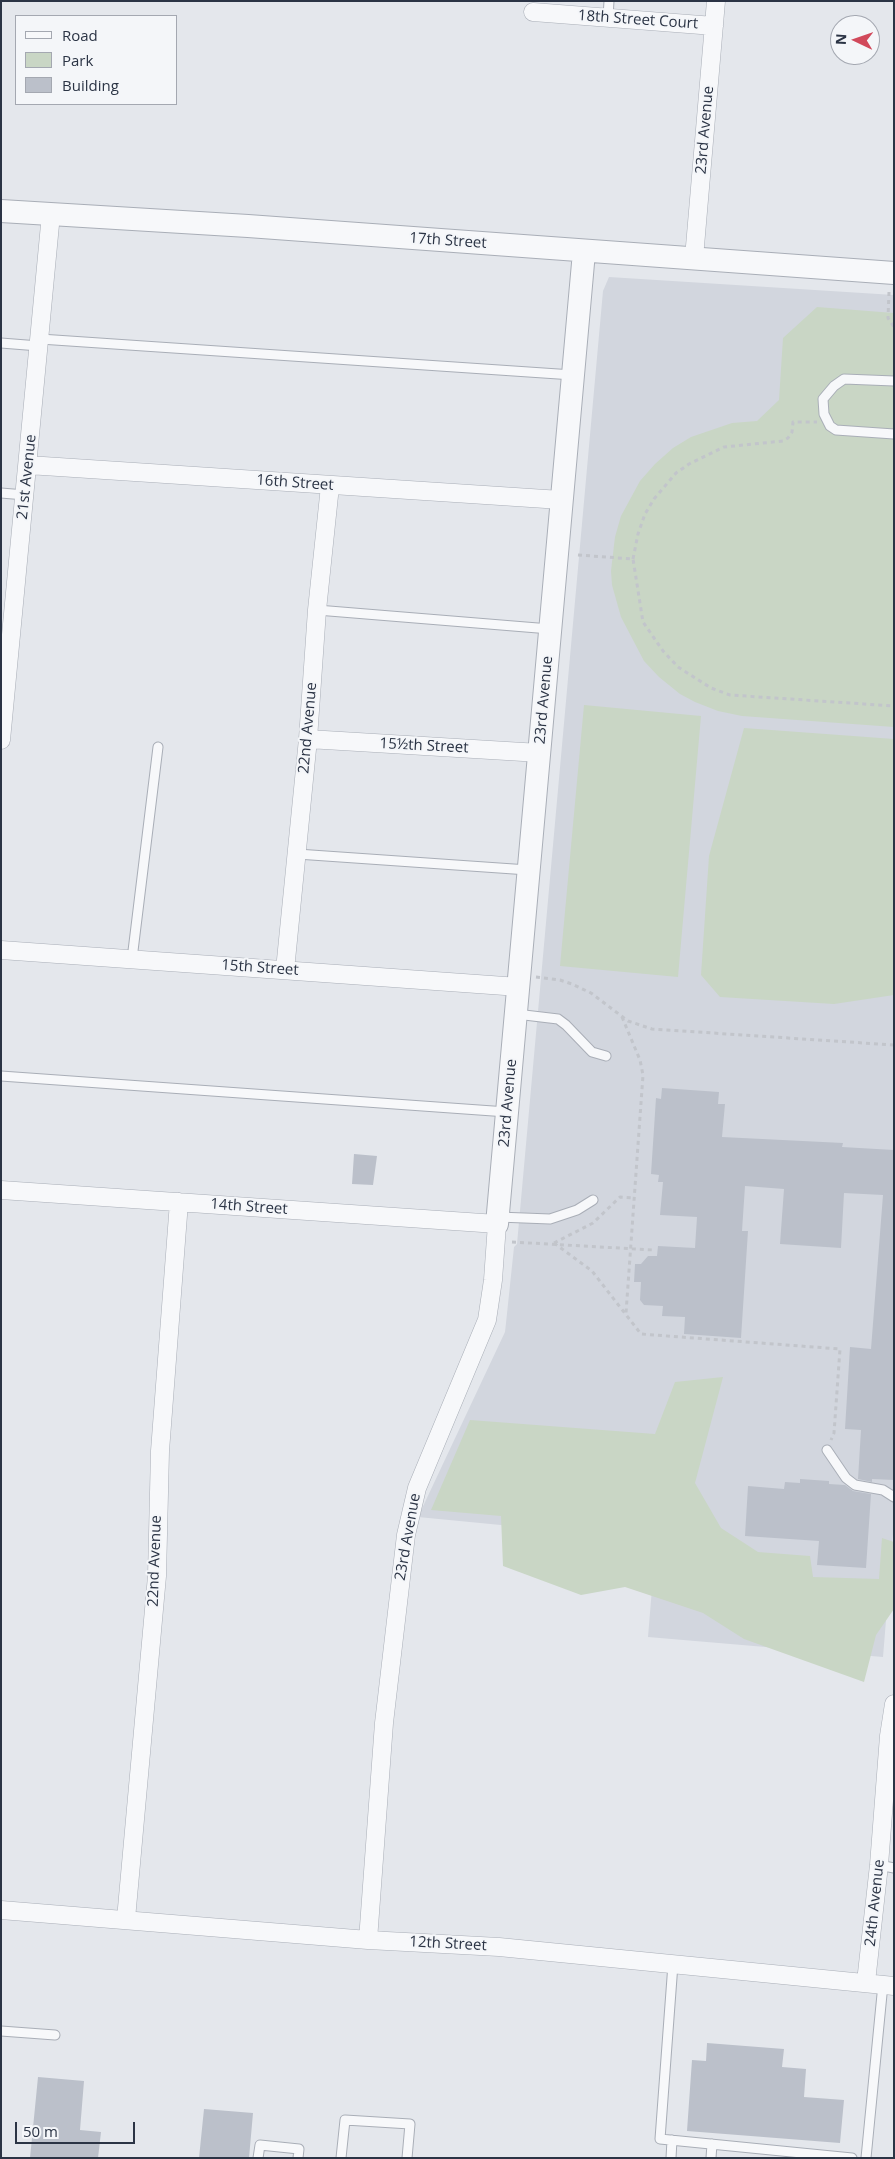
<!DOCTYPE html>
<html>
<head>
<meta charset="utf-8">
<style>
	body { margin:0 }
	#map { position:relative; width:895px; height:2159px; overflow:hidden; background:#e4e7ec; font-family:"Open Sans",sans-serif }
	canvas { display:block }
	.frame { position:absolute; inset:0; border:2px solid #2b3445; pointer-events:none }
	.legend { position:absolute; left:15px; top:15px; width:162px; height:90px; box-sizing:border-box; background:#f4f6f9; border:1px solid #a4a8b1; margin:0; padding:6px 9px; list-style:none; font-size:15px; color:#2b3445 }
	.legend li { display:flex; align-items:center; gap:10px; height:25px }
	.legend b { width:25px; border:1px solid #a4a8b1 }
	.north { position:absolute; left:830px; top:15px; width:50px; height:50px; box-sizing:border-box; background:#f4f6f9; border:1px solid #a4a8b1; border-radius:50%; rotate:273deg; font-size:14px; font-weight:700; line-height:20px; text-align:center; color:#2b3445 }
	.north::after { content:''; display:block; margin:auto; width:18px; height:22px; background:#d1495b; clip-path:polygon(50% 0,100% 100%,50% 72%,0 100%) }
	.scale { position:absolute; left:15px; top:2122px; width:120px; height:22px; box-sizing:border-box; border:2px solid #2b3445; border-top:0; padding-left:6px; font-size:15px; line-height:18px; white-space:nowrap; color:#2b3445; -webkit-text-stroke:4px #f4f6f9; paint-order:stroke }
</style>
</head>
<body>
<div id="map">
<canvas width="895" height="2159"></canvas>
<div class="frame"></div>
<ul class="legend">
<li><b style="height:6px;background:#f7f8fa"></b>Road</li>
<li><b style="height:14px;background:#c9d6c5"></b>Park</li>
<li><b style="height:14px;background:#bbc0ca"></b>Building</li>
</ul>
<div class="north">N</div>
<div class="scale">50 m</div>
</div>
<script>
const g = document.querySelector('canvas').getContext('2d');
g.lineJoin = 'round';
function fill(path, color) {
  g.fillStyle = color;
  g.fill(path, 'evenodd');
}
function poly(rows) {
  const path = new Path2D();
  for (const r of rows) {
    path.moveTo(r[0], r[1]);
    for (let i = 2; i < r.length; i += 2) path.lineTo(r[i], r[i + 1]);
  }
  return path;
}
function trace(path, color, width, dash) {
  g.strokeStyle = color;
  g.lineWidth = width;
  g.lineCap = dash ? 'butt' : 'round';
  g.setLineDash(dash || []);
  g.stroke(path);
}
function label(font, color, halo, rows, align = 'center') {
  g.font = font + ' "Open Sans",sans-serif';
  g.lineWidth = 4;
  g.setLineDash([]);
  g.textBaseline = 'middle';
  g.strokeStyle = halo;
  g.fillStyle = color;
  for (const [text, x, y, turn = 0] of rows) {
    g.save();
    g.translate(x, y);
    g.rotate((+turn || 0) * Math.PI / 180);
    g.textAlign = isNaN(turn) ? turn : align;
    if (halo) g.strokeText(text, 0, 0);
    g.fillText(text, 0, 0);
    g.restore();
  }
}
const built = poly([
	[609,277,894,295,894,1522,883,1657,648,1637,656,1540,418,1517,505,1332,506,1323,514,1247,517,1244,603,291]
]);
const green = poly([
	[817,307,894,313,894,727,742,716,718,711,695,702,680,694,659,677,644,661,621,617,612,585,611,571,615,537,621,516,640,481,655,464,673,448,691,437,732,423,757,421,779,400,783,338],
	[584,705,701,716,678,977,560,966],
	[744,728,894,739,894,995,834,1004,720,997,701,975,709,856],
	[723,1377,695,1483,721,1528,758,1552,810,1556,813,1577,879,1579,882,1538,894,1542,894,1609,876,1635,864,1682,744,1639,703,1613,625,1587,581,1595,503,1566,501,1516,431,1510,470,1420,655,1434,675,1382]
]);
const building = poly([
	[662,1088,719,1092,718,1104,725,1104,722,1137,843,1143,842,1147,894,1150,894,1480,872,1479,872,1482,858,1479,861,1430,845,1429,850,1347,871,1349,883,1195,844,1193,841,1248,780,1244,784,1189,745,1186,742,1231,748,1231,741,1338,684,1334,685,1317,662,1316,663,1306,644,1305,640,1300,641,1282,634,1282,635,1264,641,1264,648,1256,657,1256,658,1246,695,1248,697,1217,660,1215,663,1182,658,1182,659,1175,651,1174,656,1098,661,1099],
	[354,1154,377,1156,373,1185,352,1184],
	[800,1479,829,1481,829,1484,845,1485,853,1491,871,1494,866,1568,817,1565,819,1541,745,1536,748,1486,784,1489,785,1482,800,1483],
	[707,2043,784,2049,782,2067,806,2069,804,2097,844,2100,840,2143,687,2131,692,2060,706,2061],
	[38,2077,84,2081,80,2130,101,2132,98,2158,30,2158],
	[204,2109,253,2113,249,2158,199,2158]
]);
const path = poly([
	[889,292,888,318,894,327],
	[578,555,633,559,643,622,663,651,678,667,711,688,730,695,894,706],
	[633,559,638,534,645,514,654,499,676,473,689,464,724,447,783,441,788,438,792,432,793,422,817,422],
	[536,977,560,980,572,984,591,993,628,1021,652,1029,894,1045],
	[622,1017,640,1060,643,1075,626,1313],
	[512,1242,654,1250],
	[554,1243,592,1271,641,1334,840,1349,834,1433,831,1440],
	[554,1243,593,1223,620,1197,634,1198]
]);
const service = poly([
	[608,17,609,1],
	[40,339,573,375],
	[1,343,39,346],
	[894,381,844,379,834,386,823,399,824,414,830,426,836,430,894,434],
	[1,493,25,495],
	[317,610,550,629],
	[297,854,528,870],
	[132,959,158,747],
	[516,1014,558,1019,566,1025,592,1052,606,1056],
	[1,1076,507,1112],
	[498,1217,550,1219,577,1210,593,1200],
	[827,1450,846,1478,855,1485,883,1490,894,1497],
	[879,1865,894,1868],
	[673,1964,660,2139,852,2158],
	[1,2031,55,2035],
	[258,2158,260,2145,299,2149,298,2158],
	[341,2158,345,2120,410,2124,407,2158],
	[671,2158,672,2140],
	[711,2158,712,2144],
	[866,2158,883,1984]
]);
const minor = poly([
	[533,12,714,26],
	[694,258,716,1],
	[28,465,561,500],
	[308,739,540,753],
	[1,740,51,214],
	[1,950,519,987],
	[285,970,308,739,317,610,330,486],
	[1,1190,497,1224,493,1280,487,1320,417,1488,406,1535,384,1723,368,1940],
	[1,1910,368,1940,499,1947,894,1986],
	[126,1919,157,1576,160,1451,179,1202],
	[866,1982,879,1865,889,1736,894,1704]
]);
const tertiary = poly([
	[1,211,248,226,894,273],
	[497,1224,584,252]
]);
const streetNames = [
	["18th Street Court",638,20,4],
	["23rd Avenue",705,130,-85],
	["17th Street",448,241,4],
	["21st Avenue",27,477,-84],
	["16th Street",295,483,4],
	["23rd Avenue",544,700,-85],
	["22nd Avenue",308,728,-85],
	["15½th Street",424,746,3],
	["15th Street",260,968,4],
	["23rd Avenue",508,1103,-85],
	["14th Street",249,1207,4],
	["23rd Avenue",408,1537,-80],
	["22nd Avenue",155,1561,-88],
	["24th Avenue",875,1903,-84],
	["12th Street",448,1944,3]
];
fill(built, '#d2d6de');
fill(green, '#c9d6c5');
fill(building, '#bbc0ca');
trace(service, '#a9aeb7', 11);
trace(minor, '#a9aeb7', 19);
trace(tertiary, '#a9aeb7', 24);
trace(path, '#c2c5cb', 3, [4, 4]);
trace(service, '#f7f8fa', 9);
trace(minor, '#f7f8fa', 18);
trace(tertiary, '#f7f8fa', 22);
label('15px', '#2b3445', '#f4f6f9', streetNames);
</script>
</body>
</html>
